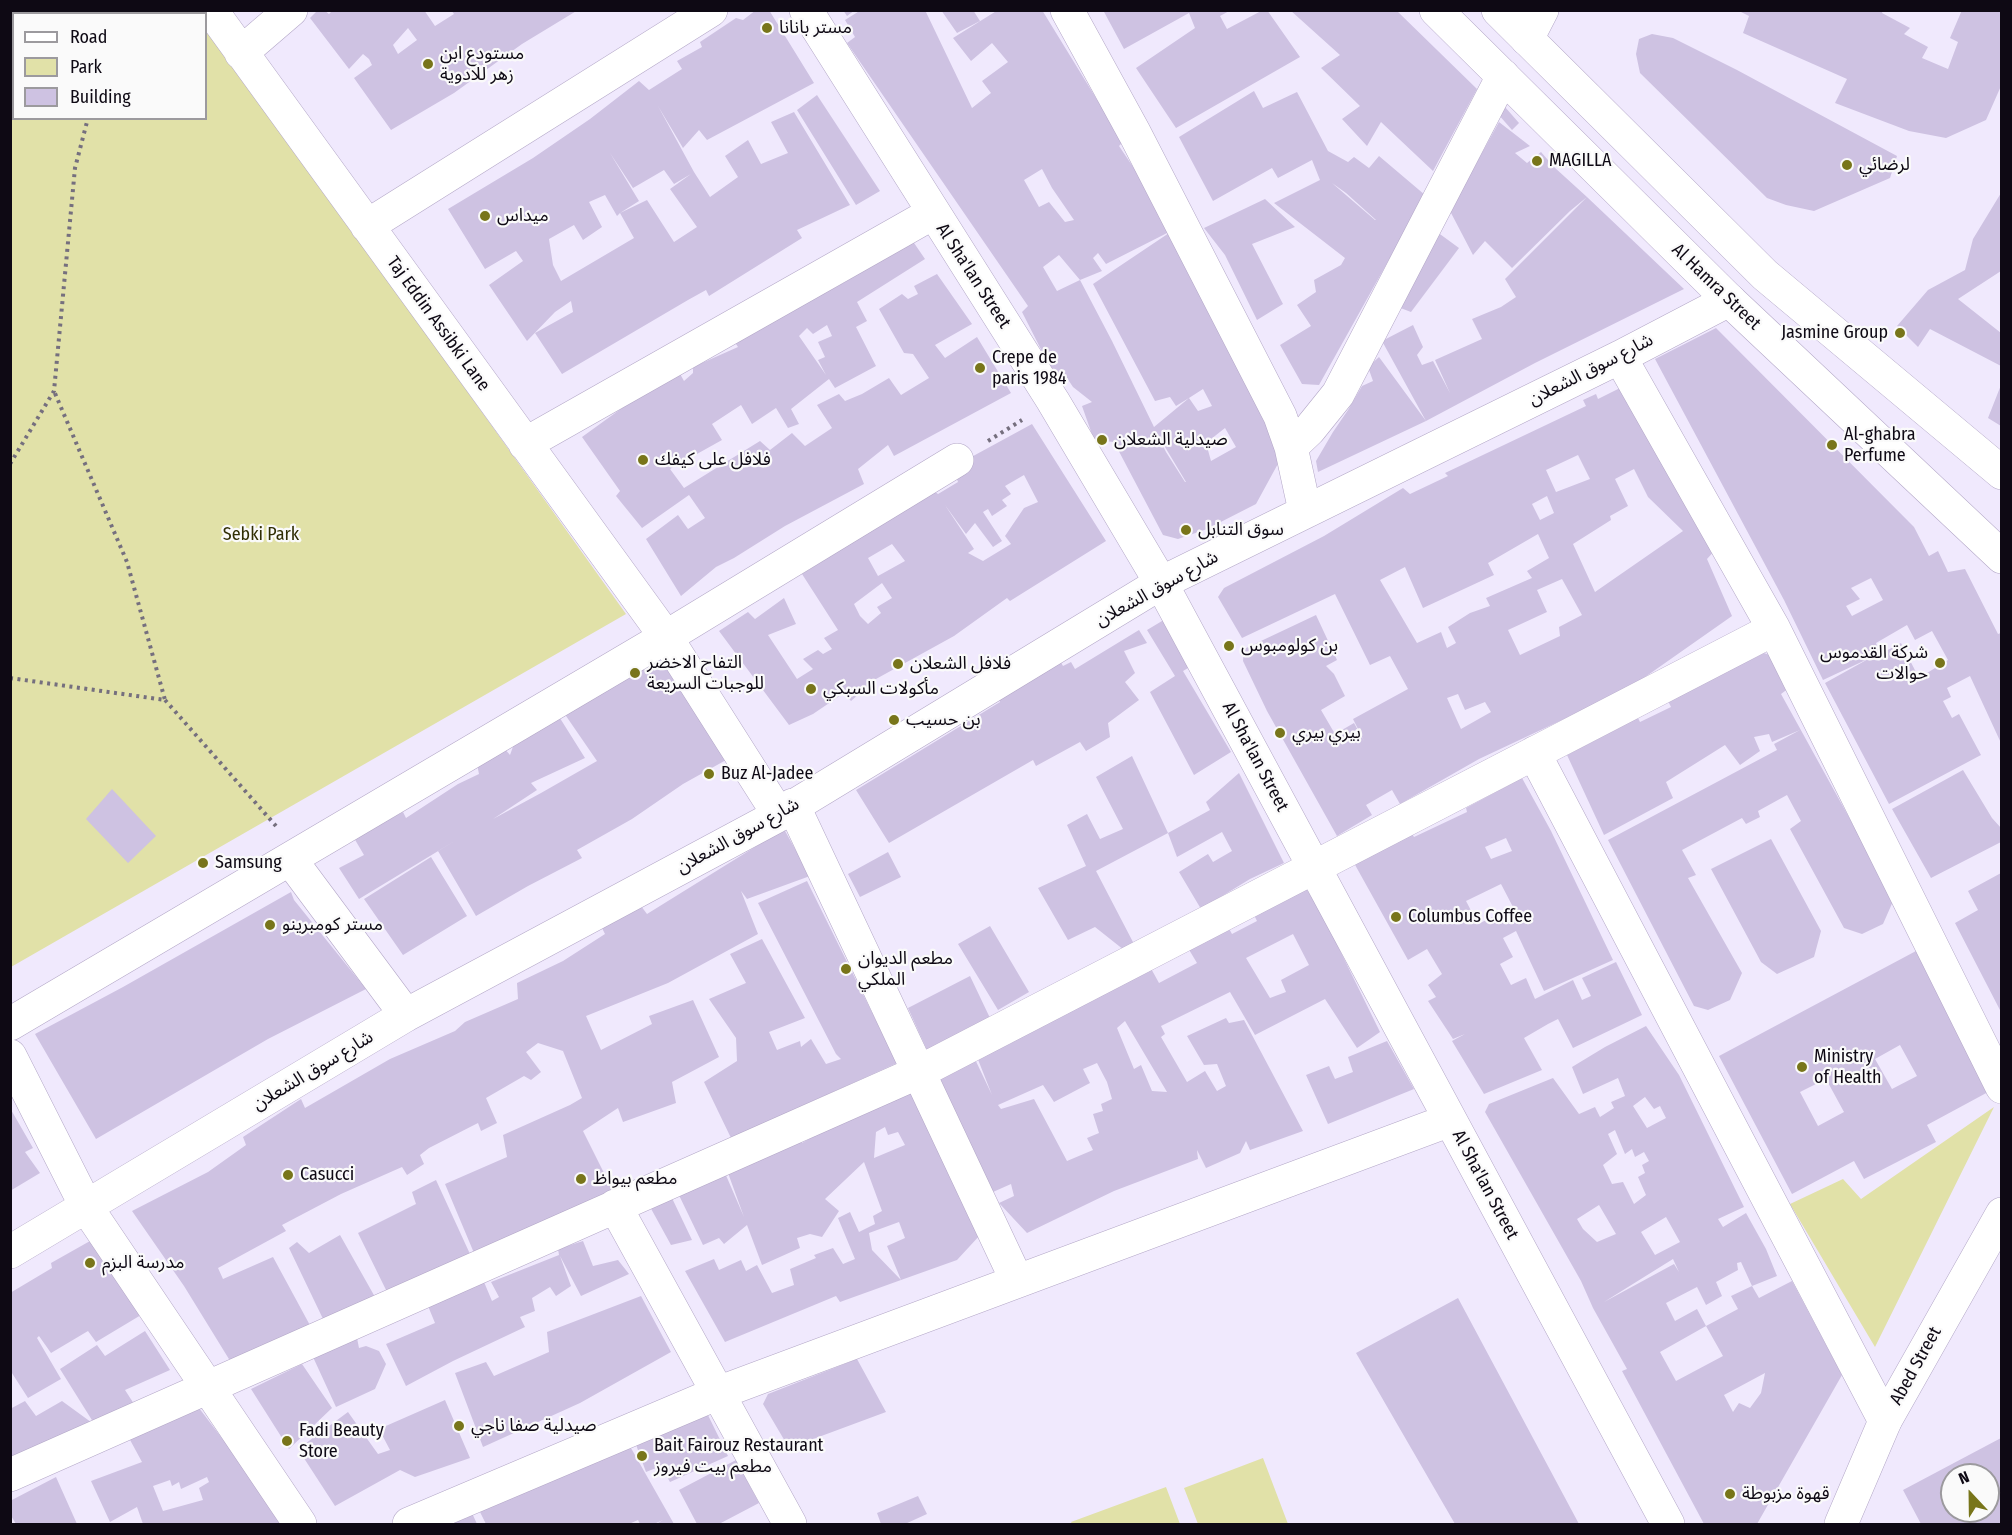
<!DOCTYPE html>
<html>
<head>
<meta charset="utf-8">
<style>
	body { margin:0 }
	#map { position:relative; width:2012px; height:1535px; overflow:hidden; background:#f0e9fd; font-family:"Fira Sans Condensed",sans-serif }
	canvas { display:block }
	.frame { position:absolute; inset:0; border:12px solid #0e0914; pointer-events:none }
	.legend { position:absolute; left:12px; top:12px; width:195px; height:108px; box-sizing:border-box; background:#fafafa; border:2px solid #9c9a9e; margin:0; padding:8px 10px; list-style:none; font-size:18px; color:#0e0914 }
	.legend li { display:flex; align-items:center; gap:12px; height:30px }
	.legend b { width:30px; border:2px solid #9c9a9e }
	.north { position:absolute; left:1940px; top:1463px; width:60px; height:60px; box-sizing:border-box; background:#fafafa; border:2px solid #9c9a9e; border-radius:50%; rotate:338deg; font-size:16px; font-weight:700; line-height:24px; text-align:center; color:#0e0914 }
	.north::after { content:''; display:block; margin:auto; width:21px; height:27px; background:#78751a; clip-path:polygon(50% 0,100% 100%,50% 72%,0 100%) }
</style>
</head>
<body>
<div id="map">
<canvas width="2012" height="1535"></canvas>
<div class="frame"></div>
<ul class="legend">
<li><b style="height:8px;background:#fff"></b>Road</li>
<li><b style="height:16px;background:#e1e1a8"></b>Park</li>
<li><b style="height:16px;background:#cec2e2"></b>Building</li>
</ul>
<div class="north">N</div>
</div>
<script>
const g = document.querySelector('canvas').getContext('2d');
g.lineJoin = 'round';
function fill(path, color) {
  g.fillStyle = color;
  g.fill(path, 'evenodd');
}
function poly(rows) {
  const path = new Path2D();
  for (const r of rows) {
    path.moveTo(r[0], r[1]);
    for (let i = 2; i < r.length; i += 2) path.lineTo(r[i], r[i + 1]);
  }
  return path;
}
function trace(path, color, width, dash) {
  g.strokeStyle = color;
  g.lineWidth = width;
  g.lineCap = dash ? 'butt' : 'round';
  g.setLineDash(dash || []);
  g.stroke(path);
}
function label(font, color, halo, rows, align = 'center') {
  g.font = font + ' "Fira Sans Condensed","Noto Sans Arabic",sans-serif';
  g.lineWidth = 4.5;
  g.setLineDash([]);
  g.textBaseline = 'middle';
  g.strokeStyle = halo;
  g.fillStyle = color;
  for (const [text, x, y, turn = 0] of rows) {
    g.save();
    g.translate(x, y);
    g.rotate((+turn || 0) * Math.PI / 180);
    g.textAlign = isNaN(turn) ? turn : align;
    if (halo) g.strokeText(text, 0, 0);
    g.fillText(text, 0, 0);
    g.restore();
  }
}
const green = poly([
	[11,11,195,11,197,13,14,14,14,118,206,118,206,25,626,614,11,967],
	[1994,1107,1875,1347,1790,1204,1843,1179,1861,1199],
	[1263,1458,1288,1524,1198,1524,1184,1488],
	[1166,1487,1180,1524,1072,1524,1071,1522]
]);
const building = poly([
	[318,10,324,10,329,14,333,10,424,10,435,26,454,14,451,10,578,10,522,44,454,93,391,130,354,78,372,65,369,59,363,54,349,69,310,18],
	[408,28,417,40,398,54,393,45],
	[756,10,769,10,814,83,707,140,699,130,683,148,658,106,694,172,710,197,738,177,725,156,748,140,761,164,788,153,771,122,794,112,850,205,797,230,802,238,709,296,706,290,688,300,562,374,535,333,573,312,571,301,555,312,527,341,489,285,523,261,516,251,485,269,448,209,533,158,590,119,639,81,649,90,682,69,677,61,702,47,700,42,736,18,743,20],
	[610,153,633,188,664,170,674,184,691,174,670,189,697,227,674,242,647,200,620,213,639,201],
	[605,195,617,216,620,213,634,238,561,281,553,265,549,239,574,225,583,240,602,227,589,202],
	[843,10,855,10,847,16],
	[861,10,925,10,972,108,991,93,982,81,1008,62,992,43,971,61,953,38,998,10,1042,10,1123,142,1119,146,1175,229,1245,363,1280,460,1256,504,1207,529,1178,539,1163,535,1114,442,1094,440,1082,406,1092,402,1073,387,1063,372,1055,377,1022,312,1028,306,847,43,855,37,845,20],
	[1042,169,1052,188,1074,220,1065,222,1049,202,1039,207,1024,180],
	[1175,229,1093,284,1155,401,1170,397,1176,406,1189,398,1154,427,1112,341,1080,280,1057,291,1043,267,1059,255,1080,280,1102,271,1093,258,1098,253,1106,264],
	[1203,389,1212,406,1198,411,1189,398],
	[1225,428,1236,447,1211,461,1206,443],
	[1156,432,1186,482,1185,482,1166,452],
	[941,10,973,10,980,21,957,33],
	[1103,10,1231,10,1220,16,1227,29,1263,10,1267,10,1300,57,1176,128,1136,68,1195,28,1189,13,1124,49],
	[1290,10,1396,10,1477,89,1433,171,1381,122,1367,146,1342,119,1360,106,1321,68,1340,55],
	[1737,10,1883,10,1882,13,1910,28,1904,34,1928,47,1922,58,1948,69,1958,42,1950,38,1962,10,2001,10,2001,86,1986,120,1946,138,1909,131,1835,103,1847,79,1743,33,1749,16],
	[1652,34,1673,38,1737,70,1897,156,1890,178,1814,211,1786,205,1767,198,1640,73,1636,54,1639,39],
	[1254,91,1263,108,1297,92,1328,151,1348,162,1354,157,1369,168,1379,156,1425,195,1319,385,1302,384,1280,345,1311,326,1297,305,1316,292,1314,280,1341,265,1345,258,1274,203,1320,180,1312,160,1278,178,1272,168,1213,201,1179,137],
	[1332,183,1346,193,1376,220,1375,220],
	[817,95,880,191,856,205,797,110],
	[1498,99,1519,123,1512,130,1491,106],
	[1499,122,1530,146,1515,153,1527,163,1541,152,1554,167,1587,197,1570,211,1512,268,1485,241,1473,255,1450,211],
	[2001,193,2001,271,1958,299,2001,333,2001,366,1930,329,1918,347,1897,326,1928,290,1965,270,1973,239],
	[1587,197,1684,289,1535,363,1426,421,1382,341,1413,325,1423,347,1417,355,1422,365,1433,361,1450,393,1435,360,1482,339,1472,319,1501,307,1516,297,1505,279],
	[1265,199,1295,227,1252,244,1283,304,1257,320,1225,255,1204,228],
	[1433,229,1459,248,1411,312,1390,304],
	[912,240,925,259,857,302,867,321,856,327,876,366,835,388,829,379,791,409,799,424,788,428,776,408,752,424,741,405,712,424,722,440,670,469,684,488,760,441,770,450,792,433,805,446,832,428,817,405,839,394,845,401,862,394,889,378,901,395,929,378,913,354,904,353,879,309,902,294,908,299,918,294,914,286,937,274,972,324,935,345,945,358,977,337,1011,393,894,456,888,445,858,469,864,484,785,526,734,558,716,567,681,596,646,539,678,515,688,529,705,518,689,495,642,528,616,496,620,491,582,437,629,403,679,372,684,381,693,373,693,367,738,347,734,341,845,282],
	[827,325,832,336,818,342,825,357,818,360,826,375,799,336,807,328,813,334],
	[1716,328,1914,527,1929,556,1938,551,1948,572,1965,569,1998,634,2001,633,2001,743,1970,676,1947,688,1951,697,1943,701,1952,718,1959,714,1981,755,1889,804,1825,683,1870,658,1823,680,1784,600,1655,359],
	[1871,578,1883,600,1852,616,1846,606,1860,599,1851,588],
	[1907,625,1915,640,1932,631,1948,660,1919,678,1901,643,1880,654,1876,643],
	[1379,357,1426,421,1318,472,1316,461,1333,432,1348,410,1362,386,1373,381,1368,367],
	[1628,384,1717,548,1707,559,1732,616,1628,689,1479,759,1400,804,1392,790,1366,805,1372,815,1337,836,1267,711,1243,661,1244,649,1316,615,1337,660,1326,666,1334,674,1345,696,1321,710,1335,734,1354,723,1364,741,1353,719,1408,689,1390,656,1370,665,1335,594,1242,638,1218,597,1224,588,1324,536,1403,488,1410,494,1448,476,1445,473,1586,406,1583,400,1596,394,1598,399],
	[1578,455,1590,479,1556,492,1546,470],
	[1634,469,1648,497,1683,531,1595,592,1573,544,1611,520,1610,516,1628,506,1615,479],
	[1547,496,1554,513,1540,520,1532,504],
	[1538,534,1549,558,1527,571,1532,578,1486,598,1490,606,1470,613,1448,627,1456,643,1447,648,1441,632,1417,643,1380,580,1405,567,1423,608,1494,575,1488,563],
	[1562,579,1582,615,1559,627,1560,636,1520,655,1508,630,1547,612,1537,590],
	[1458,694,1465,710,1485,702,1491,712,1461,729,1447,698],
	[2001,385,2001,426,1988,418],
	[1032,424,1106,541,1010,601,1007,598,954,636,876,679,851,701,844,693,813,714,789,725,719,631,748,612,755,619,784,598,796,624,768,635,797,679,813,669,803,659,818,650,823,654,832,649,824,638,838,630,802,574,934,491,938,494,958,482,953,467],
	[1024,475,1038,502,1024,508,1005,536,1011,544,983,561,968,553,974,549,945,505,966,534,975,523,993,547,1002,541,983,512,988,509,992,516,1007,506,1002,500,1011,494,1005,486],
	[892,544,905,561,878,576,868,558],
	[882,583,892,598,877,607,881,613,868,624,860,616,854,604],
	[1167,618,1195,664,1183,671,1231,752,1194,775,1150,692,1175,676,1147,630],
	[1139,630,1147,643,1124,651,1135,673,1125,682,1139,700,1108,723,1110,737,1086,751,1080,742,1036,766,1033,760,889,843,856,790,1000,702,998,696,1059,659,1063,666,1071,662,1075,669],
	[1764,653,1772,656,1789,688,1781,694,1894,899,1883,924,1862,934,1844,928,1790,829,1801,821,1787,795,1758,811,1760,817,1746,824,1742,818,1682,850,1696,875,1688,878,1742,973,1730,1000,1708,1010,1694,1006,1608,840,1777,750,1774,744,1800,730,1772,742,1769,734,1754,737,1760,751,1740,765,1725,745,1666,782,1673,798,1604,835,1567,755,1638,718,1640,722,1671,707,1667,699],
	[670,659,735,755,683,784,632,819,577,850,582,858,528,886,476,916,438,851,458,839,359,899,339,868,364,855,354,838,403,812,406,818,458,784,479,774,477,764,504,748,510,755,515,741,558,715,585,758,531,783,537,790,493,819,541,793,597,761,564,713,647,663,654,668],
	[1132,756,1168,833,1096,871,1134,944,1124,950,1095,927,1068,940,1038,888,1086,866,1067,825,1087,814,1100,839,1123,829,1096,777],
	[1963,770,1992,818,2001,828,2001,842,1931,878,1892,809],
	[1239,773,1284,863,1250,879,1201,909,1179,872,1208,854,1213,862,1232,851,1222,832,1177,857,1168,833,1210,810,1206,802],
	[1522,778,1551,831,1613,960,1544,991,1516,931,1503,938,1513,957,1500,964,1511,985,1526,978,1535,999,1573,980,1582,1000,1591,996,1582,978,1616,962,1642,1015,1573,1048,1558,1019,1548,1024,1524,1038,1542,1070,1484,1094,1452,1041,1465,1034,1453,1039,1428,1001,1436,997,1428,985,1442,974,1427,949,1408,960,1354,863,1411,832,1414,837,1467,812,1466,808],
	[1506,838,1512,851,1491,859,1485,847],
	[1501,884,1513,907,1478,924,1466,901],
	[112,789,156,836,128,863,86,819],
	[784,829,810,876,747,899,741,891,758,934,668,983,586,1016,601,1050,652,1024,649,1016,693,1000,719,1057,672,1082,676,1103,623,1122,618,1108,583,1131,614,1193,474,1253,445,1184,507,1157,503,1135,570,1105,582,1098,563,1051,538,1043,526,1052,541,1072,531,1080,524,1076,486,1098,497,1123,481,1131,478,1123,429,1148,420,1155,424,1164,407,1175,402,1167,341,1194,282,1225,286,1231,218,1268,223,1279,273,1257,312,1329,232,1364,184,1286,132,1211,208,1172,246,1145,243,1137,301,1099,305,1108,390,1059,455,1031,465,1022,518,999,517,983,563,961,605,934,602,928,641,906,647,914],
	[1771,839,1821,931,1814,957,1777,974,1761,962,1711,869],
	[888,852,901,877,860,897,848,874],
	[431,857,467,916,403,955,364,899],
	[2001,873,2001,1012,1955,923,1978,910,1968,891],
	[807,881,897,1063,731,1138,704,1082,737,1061,736,1038,709,999,746,983,730,954,762,939,805,1018,769,1032,777,1050,800,1041,801,1047,811,1039,826,1064,841,1059,836,1054,758,903],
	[1306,888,1324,918,1380,1032,1357,1048,1325,999,1255,1035,1230,992,1161,1026,1165,1034,1161,1037,1187,1082,1205,1071,1217,1091,1226,1086,1217,1064,1204,1065,1187,1036,1226,1018,1229,1023,1244,1020,1303,1131,1250,1150,1246,1141,1240,1153,1206,1168,1197,1150,1198,1159,1114,1191,1027,1233,999,1203,1014,1196,1011,1184,993,1192,936,1075,973,1055,992,1095,977,1057,1148,963,1159,983,1197,963,1188,948,1227,925,1232,934,1257,921,1254,915],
	[1293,934,1309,965,1281,980,1286,992,1270,998,1246,958],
	[1125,1021,1167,1092,1152,1091,1141,1065,1134,1069,1117,1028],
	[1097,1063,1107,1082,1112,1099,1101,1104,1103,1111,1093,1114,1099,1133,1087,1138,1093,1150,1067,1161,1034,1099,1001,1109,998,1105,1043,1085,1054,1102,1090,1083,1083,1069],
	[291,892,294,900,366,989,268,1039,96,1139,35,1034,123,987],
	[990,926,1029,992,998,1010,958,944],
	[1916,951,1990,1091,1927,1125,1936,1142,1864,1179,1854,1161,1792,1194,1719,1056],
	[1900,1045,1917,1076,1892,1089,1875,1059],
	[1826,1079,1844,1112,1818,1126,1800,1092],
	[970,976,990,1018,927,1050,908,1008],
	[1646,1026,1679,1075,1744,1207,1718,1219,1723,1227,1746,1213,1766,1249,1777,1276,1752,1286,1741,1262,1737,1263,1738,1270,1716,1282,1722,1296,1706,1305,1697,1287,1666,1303,1675,1321,1697,1309,1706,1326,1660,1352,1676,1381,1723,1356,1706,1326,1738,1309,1731,1296,1752,1286,1759,1298,1792,1281,1842,1375,1757,1524,1704,1524,1622,1371,1627,1369,1593,1308,1581,1281,1485,1112,1489,1104,1553,1078,1579,1114,1595,1107,1600,1117,1614,1108,1611,1102,1625,1096,1618,1078,1583,1094,1572,1067,1605,1047],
	[1645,1097,1654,1109,1660,1106,1666,1118,1647,1128,1633,1106],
	[1615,1130,1625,1154,1632,1149,1635,1157,1644,1152,1649,1161,1642,1165,1645,1173,1638,1177,1646,1195,1634,1204,1623,1182,1612,1184,1603,1165,1617,1154,1608,1134],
	[1599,1205,1616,1234,1597,1242,1583,1229,1577,1219],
	[1666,1217,1680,1242,1655,1255,1641,1232],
	[1673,1259,1679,1272,1674,1264,1604,1302],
	[1765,1373,1761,1393,1750,1408,1739,1403,1733,1412,1724,1395],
	[1387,1041,1414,1089,1328,1124,1306,1075,1329,1066,1335,1079,1353,1072,1348,1057],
	[909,1090,981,1234,957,1260,901,1280,887,1246,905,1238,899,1222,869,1233,872,1250,901,1280,840,1302,836,1296,725,1342,685,1271,714,1259,719,1270,741,1260,746,1271,757,1265,772,1293,794,1285,790,1269,816,1258,814,1255,833,1248,843,1264,855,1259,838,1218,850,1212,859,1232,875,1224,873,1216,882,1211,864,1162,825,1199,839,1211,822,1237,810,1234,797,1238,800,1248,762,1265,747,1225,724,1244,719,1238,703,1245,676,1189,725,1173,744,1217,728,1173,799,1138,802,1143,837,1123],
	[885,1127,888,1135,898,1132,905,1145,874,1158,876,1132],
	[10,1108,33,1148,25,1152,40,1173,10,1191],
	[436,1180,470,1254,388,1294,358,1233,416,1204,412,1192],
	[671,1196,692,1240,671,1245,649,1205],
	[340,1235,375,1297,324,1321,289,1248,297,1242,309,1253],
	[90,1241,141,1315,96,1342,88,1331,51,1353,39,1336,37,1338,61,1379,28,1398,10,1370,10,1293,52,1268,51,1263],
	[583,1241,593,1266,618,1260,629,1274,581,1296,560,1256,571,1286,556,1296,550,1287,532,1298,535,1311,520,1317,525,1327,453,1361,406,1386,386,1344,435,1323,428,1306,484,1282,492,1301,499,1297,491,1282,559,1255,558,1249],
	[641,1296,671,1352,580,1403,483,1447,455,1373,486,1362,494,1376,549,1352,547,1332],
	[1458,1298,1579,1524,1455,1524,1356,1353],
	[145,1331,170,1370,125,1390,136,1407,95,1425,60,1369,97,1345,105,1356],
	[357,1338,359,1348,366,1346,379,1351,386,1364,375,1389,336,1407,313,1357],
	[857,1359,886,1412,789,1448,763,1404,768,1394],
	[302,1364,332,1408,289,1449,251,1389],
	[445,1400,470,1458,415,1477,400,1470,335,1506,298,1449,348,1412,378,1454,390,1450,379,1429],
	[25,1401,36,1416,62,1401,95,1425,10,1460,10,1409],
	[199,1408,240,1462,284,1524,143,1524,137,1507,110,1522,91,1481,142,1462,129,1438],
	[207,1477,209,1482,199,1488,203,1500,163,1511,153,1486,170,1480,172,1486,179,1482,181,1489],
	[705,1409,728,1456,670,1482,661,1466,646,1472,635,1442],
	[2001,1438,2001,1524,1921,1524,1903,1490],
	[1952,1475,1988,1475,1988,1511,1952,1511],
	[627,1441,674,1524,656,1524,663,1520,654,1524,640,1524,638,1520,629,1524,486,1524,480,1512],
	[736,1460,759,1503,719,1524,697,1524,679,1490],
	[56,1477,77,1524,16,1524,10,1514,10,1501],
	[918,1496,927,1514,905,1524,881,1524,877,1513],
	[472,1513,477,1524,445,1524]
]);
const path = poly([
	[41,10,43,14],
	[988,441,1022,420],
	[10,464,54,391,75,168,88,118],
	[10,678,165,700,127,562,54,391],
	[165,700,276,826]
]);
const street = poly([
	[211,10,666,637,779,815],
	[806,10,1053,401,1161,583,1668,1524],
	[1067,10,1135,134,1280,416,1291,447,1305,511],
	[1527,39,1542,10],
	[241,53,291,10],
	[367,226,711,10],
	[1620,357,1774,629,2002,1087],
	[525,444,933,213],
	[1291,447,1309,430,1338,394,1503,76],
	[1534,753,1885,1421],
	[793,805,1017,1281],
	[290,859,406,1015],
	[10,1024,666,637,957,460],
	[10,1056,87,1208,300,1524],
	[615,1206,790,1524],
	[10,1252,406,1015,779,815,1161,583,1620,357,1729,300],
	[10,1475,919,1072,1774,629],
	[409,1524,718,1393,1450,1120]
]);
const secondary = poly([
	[1436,10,1729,300,2002,557],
	[1498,10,1765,275,2002,473],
	[1841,1524,1885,1421,2002,1214]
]);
const markers = [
	[767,28,6,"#78751a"],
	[428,64,6,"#78751a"],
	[1537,161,6,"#78751a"],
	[1847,165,6,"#78751a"],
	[485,216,6,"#78751a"],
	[1900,333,6,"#78751a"],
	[980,368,6,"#78751a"],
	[1102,440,6,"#78751a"],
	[1832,445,6,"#78751a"],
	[643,460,6,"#78751a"],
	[1186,530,6,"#78751a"],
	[1229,646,6,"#78751a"],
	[1940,663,6,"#78751a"],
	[898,664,6,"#78751a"],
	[635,673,6,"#78751a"],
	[811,689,6,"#78751a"],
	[894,720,6,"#78751a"],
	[1280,733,6,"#78751a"],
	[709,774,6,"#78751a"],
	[203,863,6,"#78751a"],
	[1396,917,6,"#78751a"],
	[270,925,6,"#78751a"],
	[846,969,6,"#78751a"],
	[1802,1067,6,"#78751a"],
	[288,1175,6,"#78751a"],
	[581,1179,6,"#78751a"],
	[90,1263,6,"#78751a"],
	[459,1426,6,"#78751a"],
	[287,1441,6,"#78751a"],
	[642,1456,6,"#78751a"],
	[1730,1494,6,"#78751a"]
];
const poiNames = [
	["مستر بانانا",779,28],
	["مستودع ابن",440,54],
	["زهر للادوية",440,75],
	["MAGILLA",1549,161],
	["لرضائي",1859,165],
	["ميداس",497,216],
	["Jasmine Group",1888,333,"right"],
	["Crepe de",992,358],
	["paris 1984",992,379],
	["Al-ghabra",1844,435],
	["Perfume",1844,456],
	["صيدلية الشعلان",1114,440],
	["فلافل على كيفك",655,460],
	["سوق التنابل",1198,530],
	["بن كولومبوس",1241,646],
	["شركة القدموس",1928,653,"right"],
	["حوالات",1928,674,"right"],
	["التفاح الاخضر",647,663],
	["للوجبات السريعة",647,684],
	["فلافل الشعلان",910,664],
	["مأكولات السبكي",823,689],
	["بن حسيب",906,720],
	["بيري بيري",1292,733],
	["Buz Al-Jadee",721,774],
	["Samsung",215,863],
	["Columbus Coffee",1408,917],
	["مستر كومبرينو",282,925],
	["مطعم الديوان",858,959],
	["الملكي",858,980],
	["Ministry",1814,1057],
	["of Health",1814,1078],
	["Casucci",300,1175],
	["مطعم بيواظ",593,1179],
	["مدرسة البزم",102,1263],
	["صيدلية صفا ناجي",471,1426],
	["Fadi Beauty",299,1431],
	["Store",299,1452],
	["Bait Fairouz Restaurant",654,1446],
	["مطعم بيت فيروز",654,1467],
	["قهوة مزبوطة",1742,1494]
];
const streetNames = [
	["Al Sha'lan Street",973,276,57],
	["Al Hamra Street",1716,287,44],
	["Taj Eddin Assibki Lane",438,324,54],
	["شارع سوق الشعلان",1591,370,-27],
	["شارع سوق الشعلان",1157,589,-29],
	["Al Sha'lan Street",1255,757,62],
	["شارع سوق الشعلان",738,836,-29],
	["شارع سوق الشعلان",313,1071,-31],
	["Al Sha'lan Street",1485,1185,62],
	["Abed Street",1916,1366,-61]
];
const parkNames = [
	["Sebki Park",261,535]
];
fill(green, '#e1e1a8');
fill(building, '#cec2e2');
trace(street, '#b3a7c7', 34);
trace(secondary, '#b3a7c7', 34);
trace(path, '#756f7e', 4, [3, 4.5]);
trace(street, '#fff', 33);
trace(secondary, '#fff', 33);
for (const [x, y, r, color] of markers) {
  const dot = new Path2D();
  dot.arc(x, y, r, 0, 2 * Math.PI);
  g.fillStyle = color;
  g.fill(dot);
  trace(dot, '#fafafa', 2);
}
label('18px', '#0e0914', '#fafafa', poiNames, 'left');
label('18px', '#0e0914', '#fafafa', streetNames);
label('18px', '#302e04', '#fafafa', parkNames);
</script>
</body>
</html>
